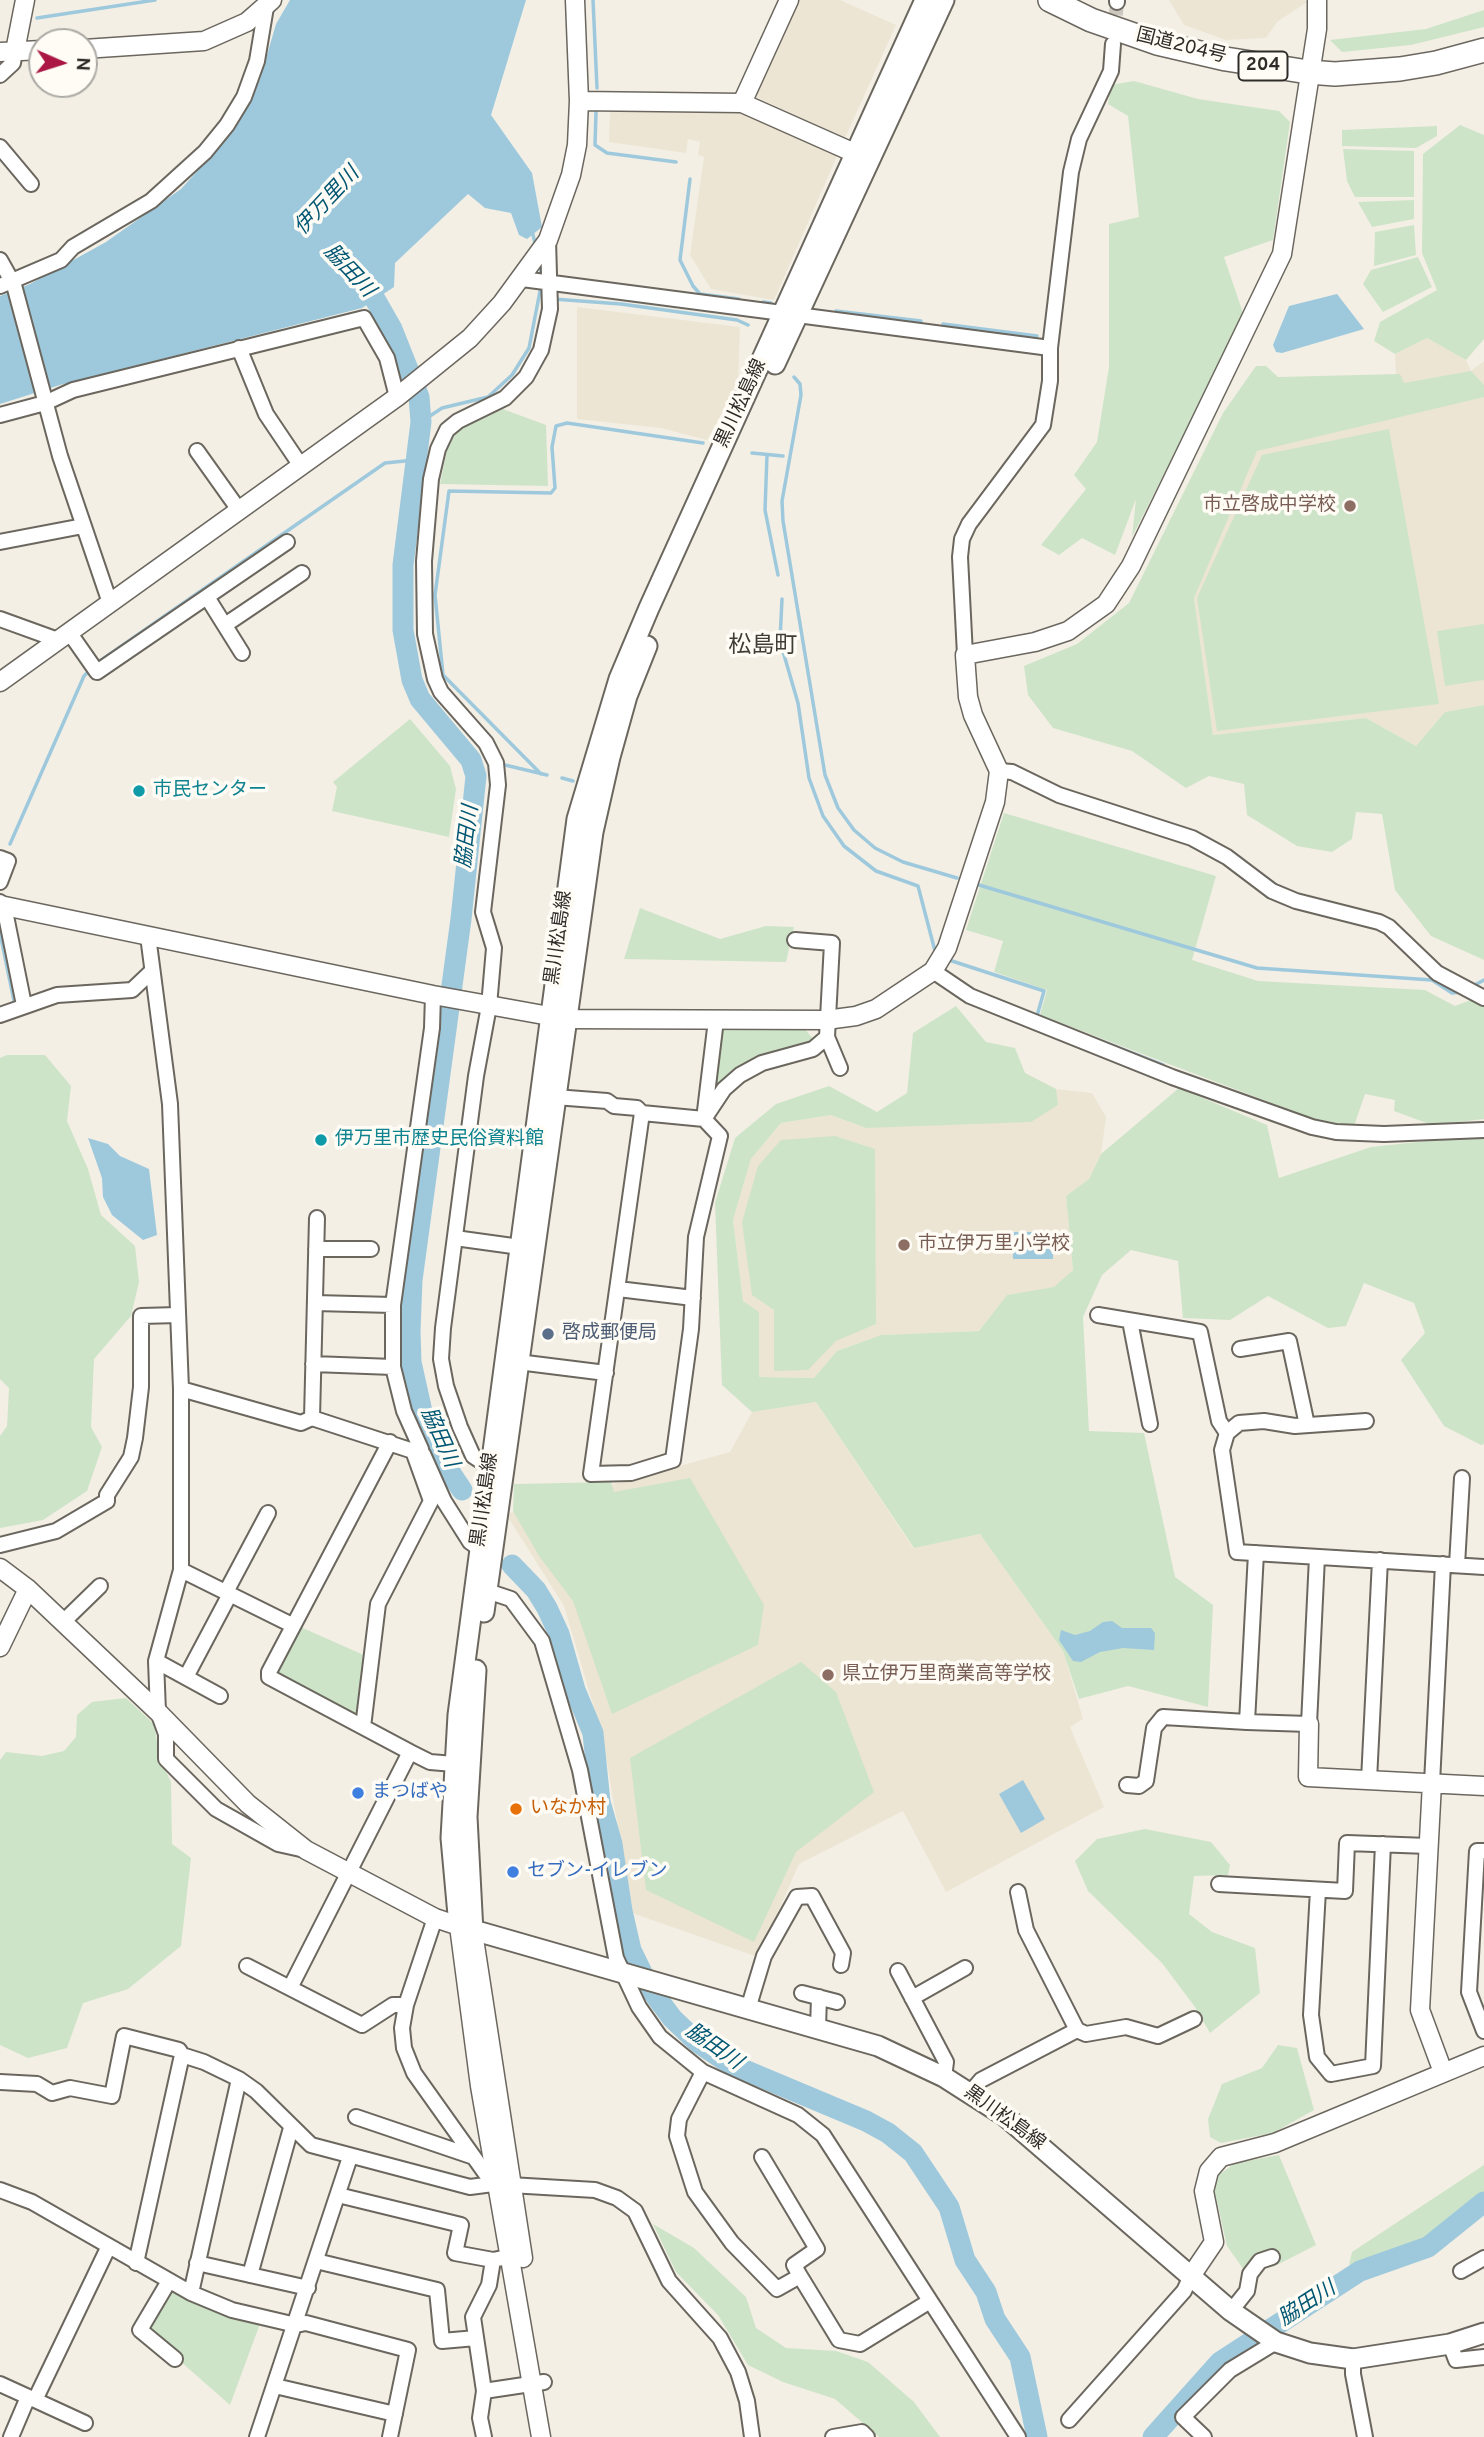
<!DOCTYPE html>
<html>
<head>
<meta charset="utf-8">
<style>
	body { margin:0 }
	#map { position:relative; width:1484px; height:2437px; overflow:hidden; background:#f3efe5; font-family:Overpass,sans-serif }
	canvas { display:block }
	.north { position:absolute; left:28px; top:28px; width:70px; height:70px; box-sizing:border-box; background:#fffcf6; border:2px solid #aba9a4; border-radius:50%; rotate:93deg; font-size:19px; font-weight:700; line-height:28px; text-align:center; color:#2e2c28 }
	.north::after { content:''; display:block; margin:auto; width:24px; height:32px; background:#ab1644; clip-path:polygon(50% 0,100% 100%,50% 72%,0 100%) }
</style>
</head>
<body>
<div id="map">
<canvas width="1484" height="2437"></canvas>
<div class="north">N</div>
</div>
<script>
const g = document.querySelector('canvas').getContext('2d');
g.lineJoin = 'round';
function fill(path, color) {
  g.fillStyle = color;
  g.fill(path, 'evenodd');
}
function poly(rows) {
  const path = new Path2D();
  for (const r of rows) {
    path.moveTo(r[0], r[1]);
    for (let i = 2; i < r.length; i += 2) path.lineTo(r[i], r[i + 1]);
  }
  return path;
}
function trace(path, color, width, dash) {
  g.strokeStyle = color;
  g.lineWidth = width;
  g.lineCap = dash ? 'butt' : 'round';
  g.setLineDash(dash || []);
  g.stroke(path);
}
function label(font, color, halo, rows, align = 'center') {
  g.font = font + ' Overpass,"Noto Sans JP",sans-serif';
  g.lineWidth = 7;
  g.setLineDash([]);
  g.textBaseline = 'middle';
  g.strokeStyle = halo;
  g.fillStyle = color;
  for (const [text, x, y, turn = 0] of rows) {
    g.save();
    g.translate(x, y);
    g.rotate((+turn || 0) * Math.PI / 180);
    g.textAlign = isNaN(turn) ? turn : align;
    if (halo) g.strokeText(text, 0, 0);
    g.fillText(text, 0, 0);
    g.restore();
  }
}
const built = poly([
	[795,0,840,0,896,25,845,138,752,95],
	[1169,0,1304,0,1307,2,1277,22,1266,38,1226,40,1184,25],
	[610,107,742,110,838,154,774,300,711,289,690,255,704,157,698,155,700,142,688,139,686,153,609,142],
	[577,307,740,327,738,384,707,440,661,428,577,419],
	[1427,338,1466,360,1471,371,1484,361,1484,705,1445,712,1416,746,1366,718,1213,735,1194,598,1239,414,1396,377,1395,354],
	[1025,1073,1056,1089,1092,1093,1106,1117,1101,1154,1089,1179,1066,1196,1073,1270,1054,1288,1007,1295,979,1331,881,1335,837,1351,814,1378,758,1377,759,1313,743,1301,733,1220,751,1159,781,1123,831,1115,866,1128],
	[816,1402,913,1548,980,1534,1063,1651,1083,1719,1070,1727,1104,1807,946,1892,903,1811,799,1864,758,1957,632,1913,603,1738,564,1606,506,1514,730,1452,752,1412]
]);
const green = poly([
	[1484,10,1484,27,1411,45,1342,52,1330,40,1426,29],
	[1134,81,1198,99,1279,111,1290,122,1273,240,1224,257,1244,316,1132,537,1136,499,1115,555,1082,538,1059,555,1041,545,1086,489,1074,475,1097,442,1109,367,1109,224,1139,217,1128,116,1108,104,1111,85],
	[1460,125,1484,135,1484,339,1466,360,1427,338,1395,354,1374,341,1380,322,1437,290,1422,253,1423,154],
	[1437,126,1437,136,1416,148,1342,146,1342,130],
	[1343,149,1414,151,1414,197,1355,197,1347,181],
	[1414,200,1414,219,1372,227,1358,202],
	[1414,225,1416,255,1374,266,1375,232],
	[1418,257,1432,287,1383,312,1363,284,1371,270],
	[1256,366,1266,366,1278,377,1400,374,1404,383,1471,371,1484,385,1484,397,1257,451,1194,598,1213,735,1366,718,1416,746,1445,712,1484,705,1484,960,1431,936,1395,890,1382,814,1356,812,1352,839,1332,852,1297,846,1247,815,1244,784,1209,776,1186,788,1132,751,1053,728,1028,695,1024,666,1077,644,1129,603,1223,413],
	[500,408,546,425,548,486,440,484,448,445,459,429],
	[1389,429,1439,704,1217,731,1197,598,1262,455],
	[1484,624,1484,680,1445,686,1437,631],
	[410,719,450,766,456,789,449,837,332,811,337,787,333,782],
	[1004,813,1216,876,1192,960,1258,981,1425,990,1455,1006,1471,1000,1484,1005,1484,1119,1432,1125,1394,1111,1395,1100,1365,1094,1354,1126,1311,1118,1040,1015,1047,990,994,972,1003,941,966,930],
	[640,908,720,939,766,926,794,927,786,962,624,959],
	[956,1006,986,1042,1015,1048,1025,1073,1056,1089,1058,1105,1031,1122,866,1128,831,1115,781,1123,751,1159,733,1220,743,1301,759,1312,759,1377,814,1378,837,1351,881,1335,979,1331,1007,1295,1054,1287,1073,1270,1066,1196,1089,1179,1101,1154,1179,1088,1267,1125,1279,1178,1371,1147,1484,1135,1484,1444,1481,1445,1444,1426,1401,1360,1425,1333,1414,1303,1364,1283,1346,1326,1328,1328,1268,1296,1230,1320,1183,1318,1178,1261,1131,1250,1102,1275,1083,1317,1089,1431,1144,1433,1175,1577,1213,1605,1208,1707,1128,1686,1079,1699,1063,1651,980,1534,914,1548,816,1402,752,1412,722,1385,715,1203,735,1138,776,1104,829,1086,877,1112,907,1093,913,1033],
	[721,1029,805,1029,813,1039,811,1046,712,1096],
	[7,1055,45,1055,71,1086,67,1121,88,1169,101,1215,135,1246,139,1282,131,1316,94,1359,91,1427,102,1447,87,1491,43,1520,0,1528,0,1436,7,1426,9,1388,0,1379,0,1058],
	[835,1136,875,1149,876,1324,836,1341,808,1370,774,1371,774,1310,752,1295,742,1222,758,1166,781,1140],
	[690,1478,764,1605,758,1645,612,1714,573,1601,539,1556,513,1511,514,1484,611,1482,614,1492],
	[296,1625,366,1656,360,1721,272,1674],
	[801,1662,836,1692,874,1792,796,1852,754,1942,646,1890,630,1758],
	[126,1698,154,1724,160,1759,171,1782,172,1844,191,1858,181,1946,128,1989,83,2003,67,2048,28,2058,0,2045,0,1760,6,1752,42,1756,64,1751,76,1737,77,1715,92,1702],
	[1145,1829,1211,1842,1230,1865,1228,1875,1194,1876,1189,1914,1212,1932,1255,1948,1260,1993,1210,2033,1195,2007,1162,1963,1088,1891,1075,1861,1097,1839],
	[1278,2045,1297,2048,1314,2110,1273,2133,1221,2143,1210,2137,1208,2119,1222,2084,1262,2068],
	[1279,2155,1316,2245,1273,2267,1244,2270,1227,2246,1214,2188,1219,2175,1235,2163],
	[1484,2165,1484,2208,1427,2243,1349,2265,1352,2252],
	[653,2224,694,2248,746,2297,756,2328,786,2348,836,2351,868,2362,914,2402,940,2437,879,2437,835,2399,783,2382,748,2365,718,2315,676,2272],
	[172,2289,261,2321,230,2405,147,2332]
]);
const water = poly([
	[290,0,526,0,491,115,532,173,542,227,527,239,519,235,511,213,485,208,468,194,395,263,394,287,362,308,60,385,0,404,0,296,30,284,106,242,181,189,229,136,260,79,276,24],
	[1337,294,1364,329,1282,353,1276,352,1273,345,1289,306],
	[88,1138,108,1144,120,1156,149,1169,157,1235,143,1240,112,1215,103,1197,102,1178],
	[1012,1232,1053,1232,1053,1259,1013,1259],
	[1112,1621,1122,1628,1151,1628,1155,1633,1154,1650,1123,1648,1100,1652,1081,1662,1073,1661,1059,1640,1061,1630,1075,1635,1090,1631,1103,1622],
	[1023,1780,1045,1819,1021,1833,999,1794]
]);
const stream = poly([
	[593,0,597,88],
	[37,18,155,0],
	[596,112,595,145,607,153,676,162],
	[690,179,680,260,693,286,700,294,739,299],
	[532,231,536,247],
	[539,261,542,278],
	[553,299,621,304,737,320,748,325],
	[763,302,771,303],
	[836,311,921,321],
	[943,324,1037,336],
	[794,377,800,384,801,395,782,501,783,521,825,775,838,808,854,830,875,848,903,862,957,878],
	[421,422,442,408,488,397,512,375,529,348,541,286],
	[752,453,783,456],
	[767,455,765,510,778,575],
	[782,599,780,641,798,703,809,778,823,816,844,846,876,871,918,886,935,951],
	[97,663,385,463,415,460],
	[505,765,547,775],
	[541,774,443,675,435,595,449,491,551,493,555,488,552,447,556,426,567,423,703,443],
	[562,778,573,781],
	[10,844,84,676,92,668],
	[979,885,1257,968,1432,980,1452,993,1461,992],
	[0,933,14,1001],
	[952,961,1044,991,1037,1016],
	[1471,987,1484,980],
	[1093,1038,1163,1065]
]);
const river = poly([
	[360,279,368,287,392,329,419,397,421,422,403,565,403,630,412,680,420,699,471,760,476,776,461,919,412,1280,410,1331,411,1362,423,1416,446,1466,462,1490],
	[512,1565,536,1590,547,1608,559,1634,575,1690,593,1733,600,1802,612,1844,622,1911,631,1950,649,1987,672,2018,697,2042,730,2064,866,2121,888,2133,913,2153,949,2207,965,2260,986,2292,995,2319,1020,2357,1037,2437],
	[1153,2437,1220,2362,1360,2271,1428,2247,1484,2202]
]);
const minorTunnel = poly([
	[1114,36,1117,2]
]);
const minor = poly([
	[1117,2,1117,0],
	[0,75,13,63,15,51],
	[0,147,31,184],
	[0,260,14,285,60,456,110,603],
	[522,279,1050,348],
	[0,286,61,260,73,247,151,201,205,152,227,125,244,97,257,61,266,7],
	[239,348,266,414,301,466],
	[0,415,45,403,73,390,364,318,387,358,397,397],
	[197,451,239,510],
	[0,542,83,526],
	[207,597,242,653],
	[0,619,58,640],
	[225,625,302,573],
	[69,632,97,672,287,542],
	[965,655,960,557,962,539,969,524,1043,425,1050,381,1050,348,1071,172,1079,139,1111,71,1113,44],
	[999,771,1012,772,1059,795,1192,838,1227,857,1272,891,1296,901,1379,922,1389,927,1437,973,1484,998],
	[0,858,8,861,0,882],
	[0,902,6,916,24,1005],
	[148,936,170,1104,181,1389,181,1570,156,1661,158,1712,166,1734,166,1759,216,1809,278,1844,305,1850],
	[795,940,832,943,827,1037,840,1068],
	[933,971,970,996,1172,1077,1312,1127,1336,1132,1384,1134,1484,1130],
	[0,1015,57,995,132,990,152,971],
	[716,1020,704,1119,642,1113,591,1474,631,1473,673,1460,691,1329,696,1237,720,1136,704,1119,724,1089,740,1075,762,1063,813,1049,827,1037],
	[555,1097,607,1101,614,1106,637,1108,642,1113],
	[455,1238,520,1247],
	[316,1249,371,1249],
	[618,1289,693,1298],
	[315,1303,393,1305],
	[1098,1315,1200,1332,1219,1421,1227,1433],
	[1130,1321,1150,1424],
	[1240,1349,1289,1341,1307,1425],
	[510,1361,606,1373],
	[313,1364,393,1367],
	[181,1389,301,1423,312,1418,413,1451,431,1501,378,1604,363,1727,410,1752],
	[312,1418,317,1218],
	[1366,1421,1295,1426,1264,1421,1239,1423,1227,1433,1222,1450,1237,1552,1484,1567],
	[413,1451,421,1449,404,1411,393,1367,393,1305,432,1028,433,995],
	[423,1454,444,1501,470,1542,480,1549],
	[491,1468,473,1456,460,1427,446,1386,441,1359,443,1328,476,1076,489,1006,494,948,483,912,498,785,496,763,486,743,441,692,435,679,425,634,424,561,431,479,438,449,447,430,458,421,505,398,526,377,541,350,550,309,548,240],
	[0,1545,56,1531,107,1501,107,1495,131,1457,135,1438,141,1387,141,1316,178,1315],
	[1256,1553,1247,1722,1309,1724,1317,1557],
	[1457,1565,1462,1478],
	[181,1570,292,1625],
	[487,1591,511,1599,542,1641,580,1770,616,1958,639,2007,660,2037,703,2072,798,2115,823,2135,1018,2437],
	[226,1592,268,1513],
	[63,1622,100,1586],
	[156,1661,220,1696],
	[186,1677,230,1594],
	[363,1727,269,1677,269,1672,390,1442],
	[1369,1780,1380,1560],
	[1432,1783,1443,1564],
	[1127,1785,1139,1786,1146,1781,1154,1728,1163,1717,1247,1722],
	[1484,1851,1477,1851,1469,1992,1484,2031],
	[1219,1884,1345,1891,1347,1843,1428,1846],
	[1318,1890,1311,2015,1317,2057,1331,2074,1373,2066,1383,1844],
	[1018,1892,1026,1930,1077,2030],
	[435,1918,406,2005,402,2028,404,2048,414,2073,493,2184],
	[247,1966,362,2025,393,2005,406,2005],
	[898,1971,946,2062,944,2077],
	[290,1988,410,1752,430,1762,454,1764],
	[802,1993,837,2002],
	[912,1998,965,1968],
	[748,2009,764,1956,797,1897,812,1896,843,1953,841,1965],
	[818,2028,819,1997],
	[703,2072,679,2119,677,2136,695,2192,732,2243,777,2289,800,2276,839,2340,860,2344,930,2301],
	[0,2082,37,2084,52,2093,70,2088,112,2096,124,2036,179,2050,182,2055,204,2062,239,2079,256,2091,311,2145,470,2187,493,2184,595,2190,617,2198,635,2211,669,2281,720,2338,738,2372,747,2401,752,2437],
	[970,2093,981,2080,1077,2030,1086,2034,1126,2027,1158,2036,1194,2019],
	[356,2117,471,2156],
	[762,2157,817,2249,794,2265,800,2276],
	[0,2190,32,2202,191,2293,232,2310,296,2325,306,2323,408,2350,390,2437],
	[338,2195,461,2225,455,2253,493,2260,517,2255],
	[493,2260,489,2285,473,2317,484,2391,544,2382],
	[316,2261,437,2290,442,2341,476,2338],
	[136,2263,182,2055],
	[197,2263,308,2288],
	[1461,2271,1484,2258],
	[250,2275,291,2128],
	[169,2281,140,2330,175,2359],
	[191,2293,239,2079],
	[1231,2311,1247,2291,1250,2274,1260,2261,1272,2257],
	[1450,2344,1456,2360,1484,2357],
	[1353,2359,1353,2374,1365,2437],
	[0,2384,35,2400,108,2248],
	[275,2386,395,2414],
	[484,2391,480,2418,484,2437],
	[35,2400,85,2423],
	[1069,2420,1184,2291,1191,2276],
	[11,2437,28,2397],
	[257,2437,350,2157],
	[833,2437,862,2432,867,2437],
	[1204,2437,1183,2417,1230,2370,1276,2342]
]);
const tertiary = poly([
	[84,49,204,41,247,22,272,0],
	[15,51,25,0],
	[0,52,42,50],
	[579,101,742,103,868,159],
	[742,103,789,0],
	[0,682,397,397,470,338,502,303,548,240,571,175,577,145,579,101,575,0],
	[0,905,433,995,566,1019,826,1020,856,1016,876,1009,933,971,947,948,995,802,999,771,973,715,968,697,965,655,1035,642,1068,631,1106,604,1131,566,1282,254,1317,29,1317,0],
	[0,1568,28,1589,158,1712,248,1804,306,1850,435,1918,459,1926,480,2086,541,2437],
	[0,1647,28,1589],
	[1309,1724,1308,1777,1484,1786],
	[1432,1783,1420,2010,1443,2072],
	[473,1932,523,2258],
	[1191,2276,1214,2242,1204,2191,1209,2171,1221,2157,1275,2143,1484,2056]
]);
const secondary = poly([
	[925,0,649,608,619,679,577,819,458,1715,451,1838,459,1926,878,2046,944,2077,1005,2116,1231,2311,1276,2342,1310,2353,1353,2359,1450,2344,1484,2333],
	[775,364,944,0],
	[484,1612,593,832,610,757,627,696,647,646],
	[473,1932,467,1817,476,1670]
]);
const trunk = poly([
	[1050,0,1091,20,1157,43,1226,59,1308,72,1335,74,1400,69,1436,63,1484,50]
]);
const markers = [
	[1350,506,7,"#8d6e63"],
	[139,791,7,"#0f9aa8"],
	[321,1140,7,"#0f9aa8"],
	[904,1245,7,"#8d6e63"],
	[548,1334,7,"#5c6f8a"],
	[828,1675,7,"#8d6e63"],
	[358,1793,7,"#3f7fe0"],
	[516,1809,7,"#e8710a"],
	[513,1872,7,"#3f7fe0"]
];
const shields = [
	[1263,66,49]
];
const shieldNames = [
	["204",1263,66]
];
const streetNames = [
	["国道204号",1181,47,14],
	["黒川松島線",742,404,-65],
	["黒川松島線",560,938,-82],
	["黒川松島線",486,1500,-82],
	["黒川松島線",1004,2119,36]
];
const educationNames = [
	["市立啓成中学校",1336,506,"right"],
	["市立伊万里小学校",918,1245],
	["県立伊万里商業高等学校",842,1675]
];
const cultureNames = [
	["市民センター",153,791],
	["伊万里市歴史民俗資料館",335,1140]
];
const serviceNames = [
	["啓成郵便局",562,1334]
];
const shopNames = [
	["まつばや",372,1793],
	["セブン-イレブン",527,1872]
];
const foodNames = [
	["いなか村",530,1809]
];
const waterNames = [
	["伊万里川",328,202,-47],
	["脇田川",348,272,47],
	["脇田川",469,837,-83],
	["脇田川",438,1438,66],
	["脇田川",713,2048,35],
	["脇田川",1308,2305,-33]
];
const quarterNames = [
	["松島町",763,647]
];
fill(built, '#ece5d4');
fill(green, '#cee4c8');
fill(water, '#9ec9dd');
trace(stream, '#9ec9dd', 3.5);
trace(river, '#9ec9dd', 21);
trace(minorTunnel, '#ccc8bf', 14, [14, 7]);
trace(minor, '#6b675f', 18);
trace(tertiary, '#6b675f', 21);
trace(secondary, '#6b675f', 23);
trace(trunk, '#6b675f', 26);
trace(minor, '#fff', 14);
trace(tertiary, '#fff', 18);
trace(secondary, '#fff', 19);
trace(trunk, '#fff', 23);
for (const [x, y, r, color] of markers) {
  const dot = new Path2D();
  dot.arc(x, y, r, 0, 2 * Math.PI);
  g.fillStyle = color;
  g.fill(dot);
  trace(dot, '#fffcf6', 2.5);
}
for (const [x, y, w] of shields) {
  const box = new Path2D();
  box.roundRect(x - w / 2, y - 14.5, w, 29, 5);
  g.fillStyle = '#fffcf6';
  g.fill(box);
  trace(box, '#2e2c28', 2);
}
label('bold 18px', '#2e2c28', null, shieldNames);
label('19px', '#2e2c28', '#fffcf6', streetNames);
label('19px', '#785e54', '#fffcf6', educationNames, 'left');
label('19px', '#0d838f', '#fffcf6', cultureNames, 'left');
label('19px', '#4e5e75', '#fffcf6', serviceNames, 'left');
label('19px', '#366cbe', '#fffcf6', shopNames, 'left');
label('19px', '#c56008', '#fffcf6', foodNames, 'left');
label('italic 21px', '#015773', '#fffcf6', waterNames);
label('23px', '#403d35', '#fffcf6', quarterNames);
</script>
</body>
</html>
